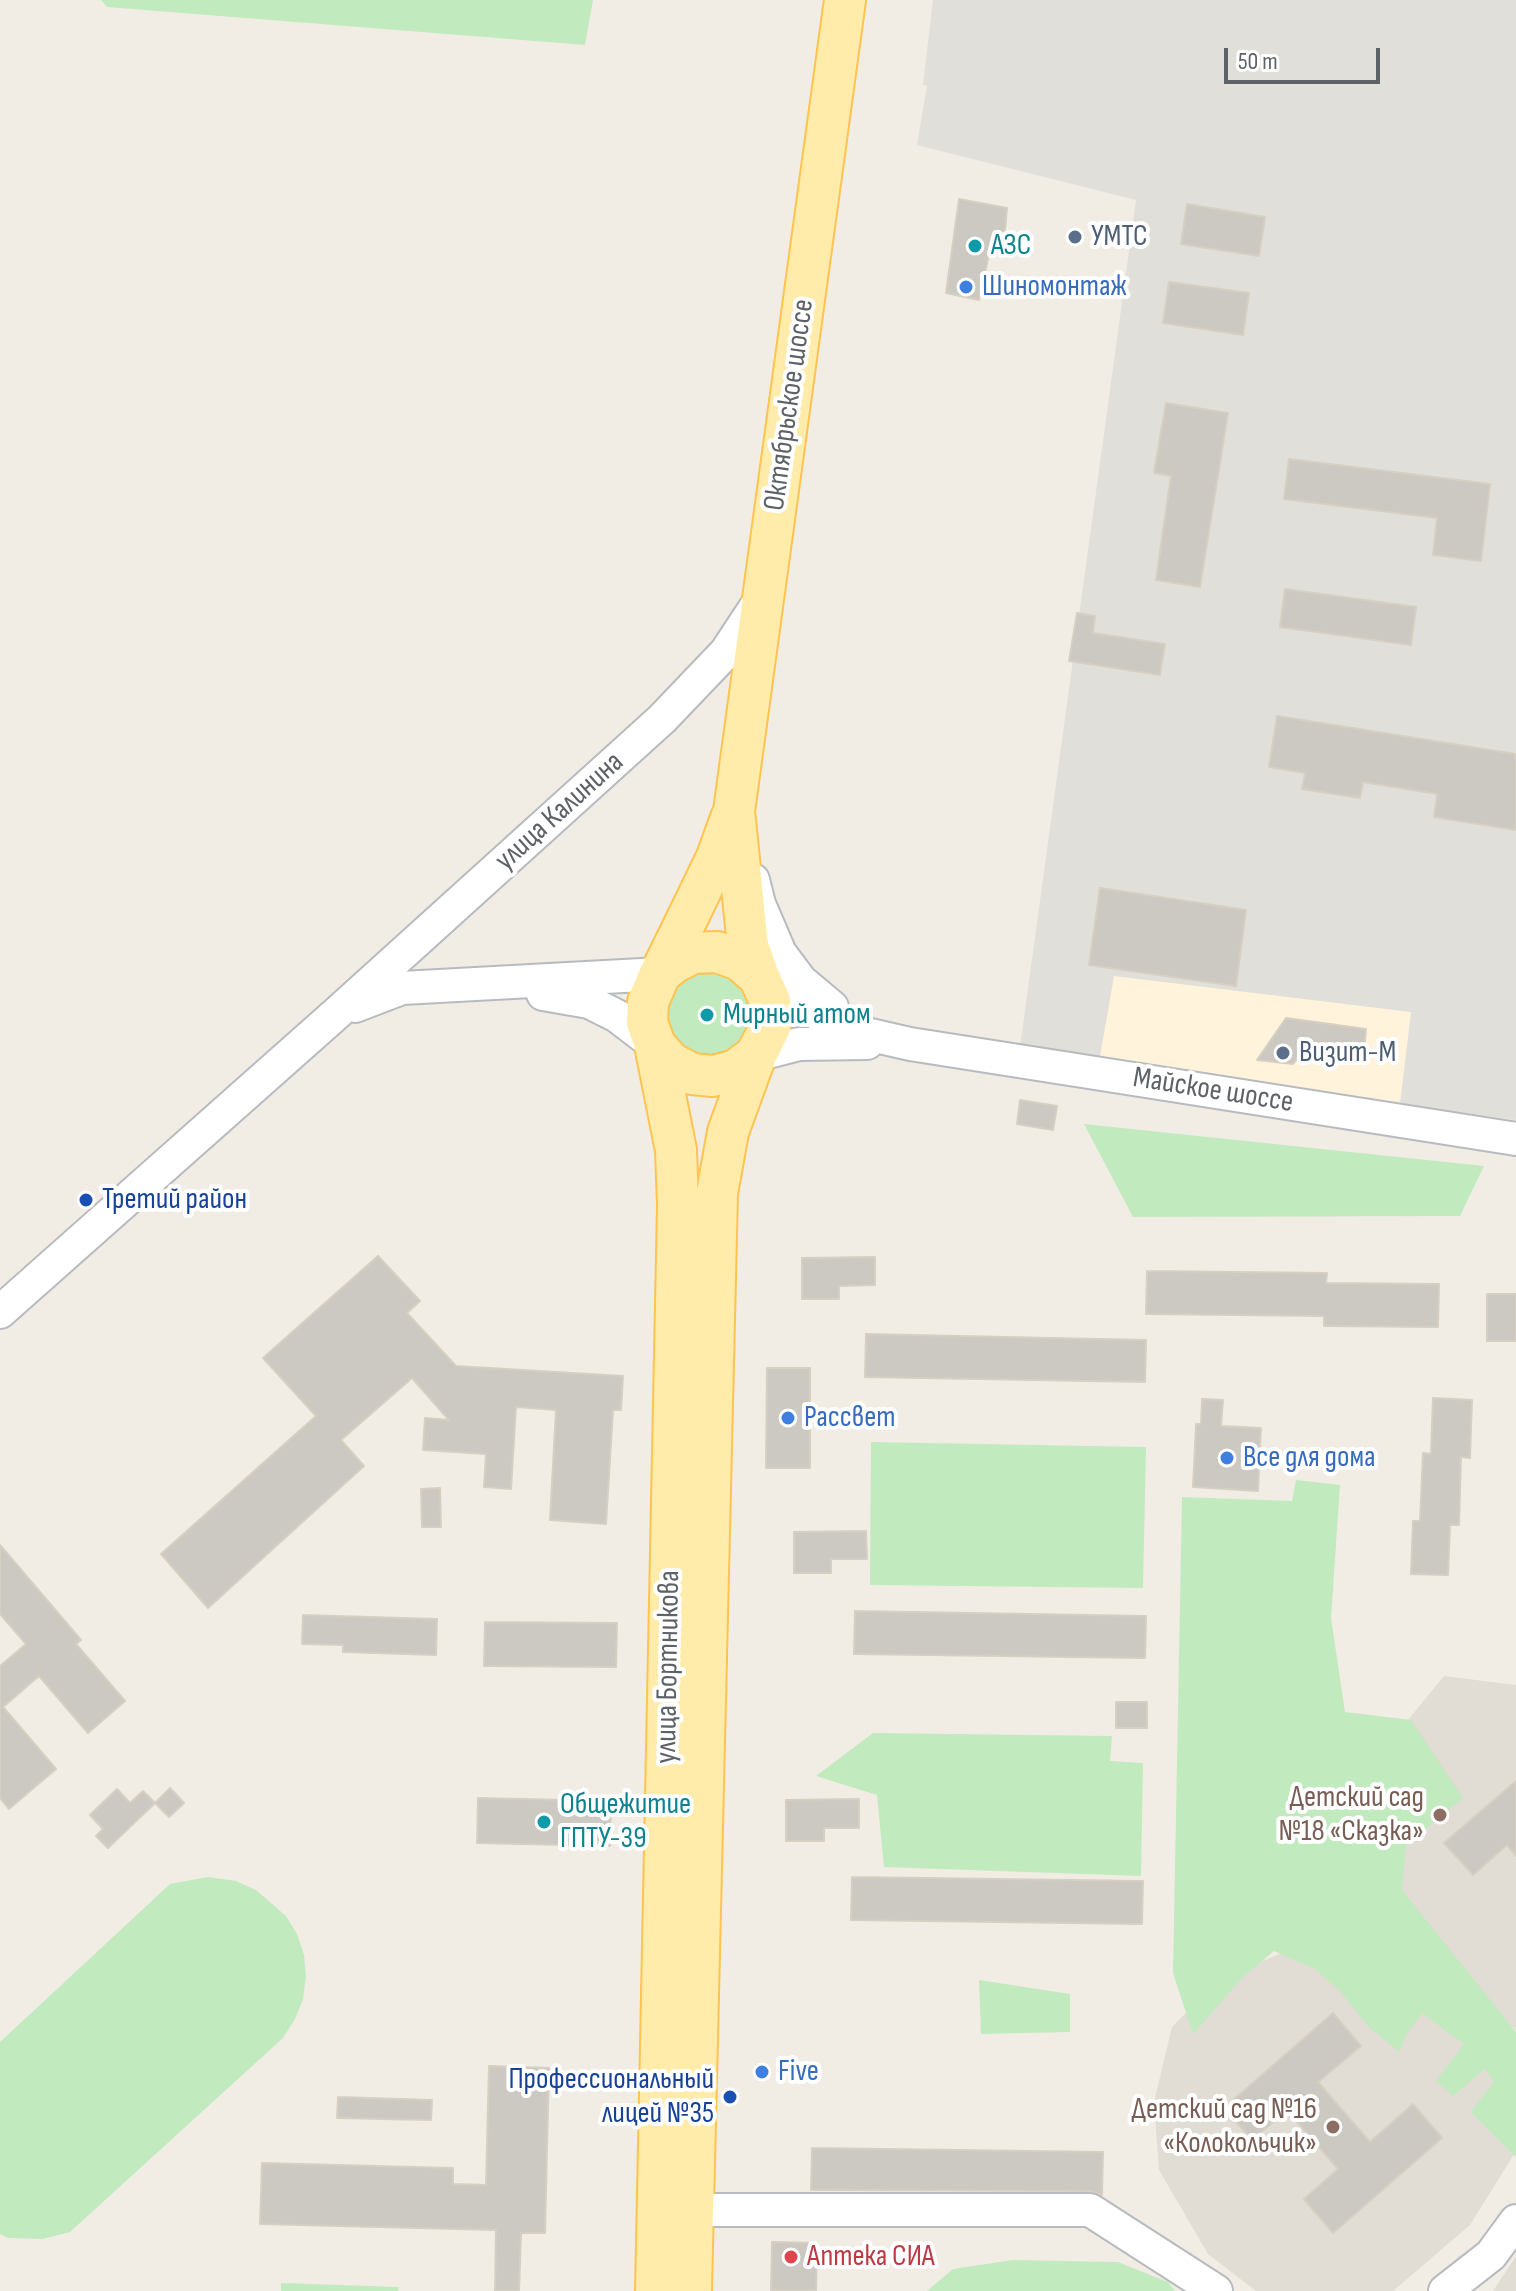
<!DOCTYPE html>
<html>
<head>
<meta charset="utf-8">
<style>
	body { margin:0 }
	#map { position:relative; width:1516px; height:2291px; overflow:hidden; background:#f1ede5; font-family:"Sofia Sans Condensed",sans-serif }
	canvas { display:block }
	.scale { position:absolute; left:1224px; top:48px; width:156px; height:36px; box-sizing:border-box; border:4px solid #5d6267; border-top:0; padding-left:10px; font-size:24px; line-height:28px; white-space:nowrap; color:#5d6267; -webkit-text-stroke:6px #fff; paint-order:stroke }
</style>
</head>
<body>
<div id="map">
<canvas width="1516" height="2291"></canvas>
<div class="scale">50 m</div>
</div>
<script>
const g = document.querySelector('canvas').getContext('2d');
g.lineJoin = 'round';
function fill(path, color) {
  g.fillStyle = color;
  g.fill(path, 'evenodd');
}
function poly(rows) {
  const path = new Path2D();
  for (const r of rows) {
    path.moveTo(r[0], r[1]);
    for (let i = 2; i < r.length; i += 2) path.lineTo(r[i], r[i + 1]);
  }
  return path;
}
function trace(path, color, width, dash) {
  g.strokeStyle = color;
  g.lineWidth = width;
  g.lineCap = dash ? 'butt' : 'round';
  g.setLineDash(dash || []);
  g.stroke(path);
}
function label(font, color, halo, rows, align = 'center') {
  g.font = font + ' "Sofia Sans Condensed",sans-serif';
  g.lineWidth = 8;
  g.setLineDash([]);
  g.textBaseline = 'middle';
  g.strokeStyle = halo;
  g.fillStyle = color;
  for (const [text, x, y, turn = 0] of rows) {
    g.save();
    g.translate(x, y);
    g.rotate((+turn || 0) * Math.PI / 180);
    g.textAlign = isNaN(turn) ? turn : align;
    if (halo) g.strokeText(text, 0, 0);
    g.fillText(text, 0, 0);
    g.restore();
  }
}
const commercial = poly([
	[1114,975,1412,1012,1400,1104,1099,1062]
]);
const industrial = poly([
	[933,0,1516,0,1516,1120,1400,1104,1411,1012,1114,976,1099,1062,1019,1054,1136,200,917,145,927,86,923,85]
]);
const education = poly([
	[1444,1676,1516,1685,1516,2030,1448,1976,1350,1871,1377,1758],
	[1329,1933,1392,1963,1497,2078,1516,2151,1470,2225,1393,2291,1256,2291,1208,2254,1159,2170,1154,2102,1172,2027,1218,1980],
	[1516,2256,1516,2291,1493,2291]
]);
const green = poly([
	[101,0,593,0,585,45,107,7],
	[701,969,732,974,750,994,754,1022,741,1046,719,1058,690,1054,670,1034,665,1019,665,1004,678,981],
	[1084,1124,1484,1166,1460,1216,1133,1217],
	[871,1442,1146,1447,1143,1588,870,1585],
	[1296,1480,1340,1485,1331,1618,1345,1712,1411,1720,1463,1798,1406,1845,1402,1890,1516,2032,1516,2157,1471,2112,1494,2082,1485,2069,1453,2096,1436,2081,1464,2044,1422,2013,1408,2032,1399,2052,1368,2026,1339,1990,1315,1969,1274,1951,1242,1978,1193,2034,1173,1973,1182,1497,1292,1501],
	[873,1733,1112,1736,1110,1761,1143,1763,1141,1876,884,1867,877,1795,816,1776],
	[208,1877,236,1881,256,1890,286,1916,297,1934,304,1955,306,1976,303,1999,295,2019,283,2038,70,2232,43,2239,8,2238,0,2234,0,2042,170,1884],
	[979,1980,1070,1994,1070,2032,981,2034],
	[1013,2260,1118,2262,1168,2282,1175,2291,927,2291,953,2269],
	[281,2283,399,2287,398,2291,281,2291]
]);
const building = poly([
	[959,199,1007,208,1004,241,990,250,979,300,946,293,959,199],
	[1187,204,1265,217,1259,256,1181,244,1187,204],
	[1169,282,1249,293,1243,335,1163,323,1169,282],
	[1166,403,1228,413,1200,587,1156,580,1171,476,1154,473,1166,403],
	[1289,459,1490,484,1481,561,1433,555,1437,518,1284,499,1289,459],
	[1285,589,1416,607,1411,645,1280,627,1285,589],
	[1077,613,1095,616,1093,633,1165,644,1160,675,1069,661,1077,613],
	[1277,716,1516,754,1516,830,1434,817,1437,794,1363,782,1360,798,1302,789,1305,773,1269,767,1277,716],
	[1100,888,1246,910,1236,986,1089,965,1100,888],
	[1286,1018,1366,1029,1363,1063,1348,1062,1339,1050,1308,1045,1293,1064,1257,1060,1286,1018],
	[1020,1100,1057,1106,1053,1130,1017,1124,1020,1100],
	[378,1256,420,1301,407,1313,456,1366,623,1376,621,1410,613,1410,606,1524,550,1520,556,1410,516,1407,511,1489,484,1487,486,1454,423,1450,425,1418,449,1420,412,1378,341,1440,364,1466,208,1608,161,1554,316,1416,263,1358,378,1256],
	[875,1257,875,1285,839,1286,839,1299,802,1299,802,1258,875,1257],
	[1147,1271,1327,1273,1326,1283,1439,1284,1438,1327,1324,1326,1324,1316,1146,1314,1147,1271],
	[1487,1294,1516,1294,1516,1341,1487,1341,1487,1294],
	[866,1334,1146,1340,1145,1382,865,1377,866,1334],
	[767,1368,810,1368,810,1468,766,1468,767,1368],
	[1433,1398,1472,1400,1470,1458,1461,1457,1459,1525,1450,1525,1448,1575,1411,1574,1413,1521,1420,1521,1423,1453,1431,1454,1433,1398],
	[1202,1399,1223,1400,1221,1426,1261,1428,1258,1491,1193,1487,1196,1424,1201,1424,1202,1399],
	[440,1488,441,1527,422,1527,421,1489,440,1488],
	[866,1531,867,1559,831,1559,831,1573,794,1573,794,1532,866,1531],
	[0,1545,81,1640,76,1644,125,1701,88,1733,39,1676,3,1707,56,1769,9,1809,0,1798,0,1666,26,1644,0,1614,0,1545],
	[855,1611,1146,1616,1145,1658,854,1654,855,1611],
	[303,1615,437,1619,436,1655,343,1652,343,1645,302,1644,303,1615],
	[485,1622,617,1623,616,1667,484,1666,485,1622],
	[1116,1702,1147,1702,1147,1728,1116,1728,1116,1702],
	[1516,1781,1516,1856,1507,1845,1473,1875,1444,1843,1516,1781],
	[170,1788,184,1803,169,1817,155,1803,170,1788],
	[117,1789,130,1803,143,1791,155,1803,108,1848,96,1836,103,1829,90,1815,117,1789],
	[478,1798,611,1801,610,1846,477,1843,478,1798],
	[859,1799,859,1828,824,1828,824,1841,786,1841,786,1800,859,1799],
	[852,1877,1143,1881,1142,1924,851,1920,852,1877],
	[1333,2013,1361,2046,1318,2082,1370,2142,1413,2104,1442,2138,1333,2233,1304,2199,1338,2169,1287,2110,1252,2140,1224,2108,1333,2013],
	[489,2066,549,2068,545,2233,521,2233,519,2291,495,2291,496,2230,260,2224,262,2163,453,2168,453,2184,486,2185,489,2066],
	[338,2097,432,2100,431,2120,337,2118,338,2097],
	[812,2148,1103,2152,1102,2195,1090,2191,811,2190,812,2148],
	[772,2242,817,2243,816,2291,771,2291,772,2242]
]);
const minor = poly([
	[753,880,759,904,780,953,801,981,832,1007],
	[759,977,789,999,849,1030,910,1044,1516,1139],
	[543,994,589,1002,617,1016,655,1045],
	[355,1006,402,988,660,974],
	[756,1055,799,1044,867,1043],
	[0,1312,337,1013,662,719,726,652,761,599],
	[693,2210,1090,2210,1216,2291],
	[1445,2291,1491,2255,1516,2221]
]);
const major = poly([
	[660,974,675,962,693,953,717,952,740,960,759,977,770,1001,770,1027,756,1055,736,1070,713,1076,692,1074,671,1063,655,1045,647,1022,648,1002,660,974,688,917,717,857,731,818],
	[759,977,748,946,734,811,845,0],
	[655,1045,676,1150,678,1205,656,2291],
	[691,2291,717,1193,728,1132,756,1055]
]);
const markers = [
	[1075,237,8,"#5c6f8a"],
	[975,246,8,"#0f9aa8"],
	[966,287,8,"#3f7fe0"],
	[707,1015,8,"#0f9aa8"],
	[1283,1053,8,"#5c6f8a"],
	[86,1200,8,"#1a4fb4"],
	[788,1418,8,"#3f7fe0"],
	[1227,1458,8,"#3f7fe0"],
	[1440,1815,8,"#8d6e63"],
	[544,1822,8,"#0f9aa8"],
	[762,2072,8,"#3f7fe0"],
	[730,2097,8,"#1a4fb4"],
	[1333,2127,8,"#8d6e63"],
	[791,2257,8,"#e0444e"]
];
const serviceNames = [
	["УМТС",1091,237],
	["Визит-М",1299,1053]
];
const cultureNames = [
	["АЗС",991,246],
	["Мирный атом",723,1015],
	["Общежитие",560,1805],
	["ГПТУ-39",560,1839]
];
const shopNames = [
	["Шиномонтаж",982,287],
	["Рассвет",804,1418],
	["Все для дома",1243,1458],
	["Five",778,2072]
];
const streetNames = [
	["Октябрьское шоссе",790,405,-82],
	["улица Калинина",560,812,-42],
	["Майское шоссе",1213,1091,9],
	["улица Бортникова",669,1667,-89]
];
const transitNames = [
	["Третий район",102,1200],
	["Профессиональный",714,2080,"right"],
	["лицей №35",714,2114,"right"]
];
const educationNames = [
	["Детский сад",1424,1798],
	["№18 «Сказка»",1424,1832],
	["Детский сад №16",1317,2110],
	["«Колокольчик»",1317,2144]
];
const healthNames = [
	["Аптека СИА",807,2257]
];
fill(commercial, '#fff4db');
fill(industrial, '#e1dfd9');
fill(education, '#e1dcd4');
fill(green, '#c2eabf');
fill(building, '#ccc8c2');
trace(building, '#d6cfc2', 2);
trace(minor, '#b7bbc0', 36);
trace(major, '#ffc350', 44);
trace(minor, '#fff', 32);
trace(major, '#ffecab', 40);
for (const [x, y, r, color] of markers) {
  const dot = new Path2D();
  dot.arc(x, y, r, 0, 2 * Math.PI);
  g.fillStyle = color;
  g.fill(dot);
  trace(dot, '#fff', 3);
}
label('30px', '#4e5e75', '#fff', serviceNames, 'left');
label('30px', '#0d838f', '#fff', cultureNames, 'left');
label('30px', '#366cbe', '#fff', shopNames, 'left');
label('30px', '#5d6267', '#fff', streetNames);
label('30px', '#164399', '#fff', transitNames, 'left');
label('30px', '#785e54', '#fff', educationNames, 'right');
label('30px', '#be3a42', '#fff', healthNames, 'left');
</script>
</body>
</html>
